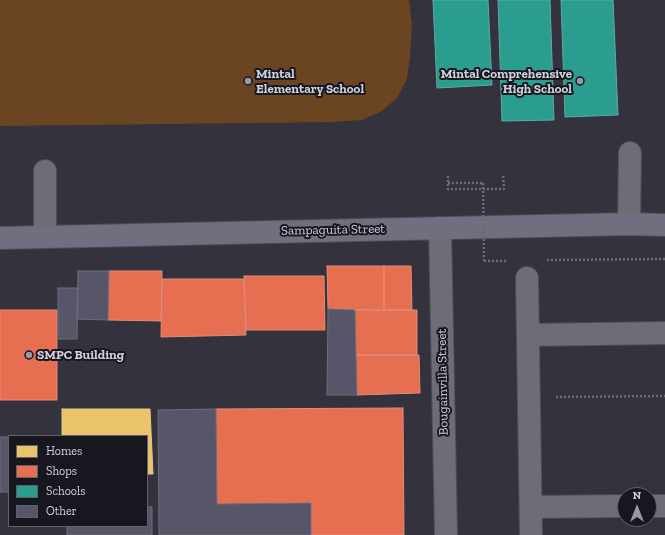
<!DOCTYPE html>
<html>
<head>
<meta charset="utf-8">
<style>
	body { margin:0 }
	#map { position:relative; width:665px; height:535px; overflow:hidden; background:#33323d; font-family:"Zilla Slab",serif }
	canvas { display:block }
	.legend { position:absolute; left:8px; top:435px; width:140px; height:92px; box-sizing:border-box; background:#171720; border:1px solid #61616b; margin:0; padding:5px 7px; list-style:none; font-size:12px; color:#d0d0dc }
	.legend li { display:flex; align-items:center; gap:8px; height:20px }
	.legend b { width:20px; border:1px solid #61616b }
	.north { position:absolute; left:617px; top:487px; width:40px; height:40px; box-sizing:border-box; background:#171720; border:1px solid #61616b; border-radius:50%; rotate:0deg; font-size:11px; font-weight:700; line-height:16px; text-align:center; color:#d0d0dc }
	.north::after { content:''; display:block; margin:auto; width:14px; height:18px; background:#9999a4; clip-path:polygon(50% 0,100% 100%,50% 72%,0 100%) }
</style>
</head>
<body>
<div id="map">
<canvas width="665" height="535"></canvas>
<ul class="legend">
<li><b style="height:11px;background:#e9c46a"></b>Homes</li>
<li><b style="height:11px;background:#e76f51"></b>Shops</li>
<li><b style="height:11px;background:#2a9d8f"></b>Schools</li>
<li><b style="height:11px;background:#575568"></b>Other</li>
</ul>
<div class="north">N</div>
</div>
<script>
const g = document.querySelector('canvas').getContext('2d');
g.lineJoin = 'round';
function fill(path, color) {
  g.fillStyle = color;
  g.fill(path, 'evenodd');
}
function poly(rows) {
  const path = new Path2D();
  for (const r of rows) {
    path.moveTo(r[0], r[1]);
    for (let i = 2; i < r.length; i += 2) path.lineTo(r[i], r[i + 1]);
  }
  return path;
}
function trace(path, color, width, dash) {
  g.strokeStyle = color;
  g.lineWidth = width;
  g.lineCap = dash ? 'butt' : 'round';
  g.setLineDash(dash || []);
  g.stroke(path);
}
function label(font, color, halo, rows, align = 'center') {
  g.font = font + ' "Zilla Slab",serif';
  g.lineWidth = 4;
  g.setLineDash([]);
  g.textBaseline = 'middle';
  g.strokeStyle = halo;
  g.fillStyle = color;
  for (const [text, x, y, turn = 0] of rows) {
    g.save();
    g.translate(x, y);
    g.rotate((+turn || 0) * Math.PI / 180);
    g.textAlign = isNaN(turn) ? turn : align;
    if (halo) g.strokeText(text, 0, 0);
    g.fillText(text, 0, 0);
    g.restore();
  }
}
const green = poly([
	[0,0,409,0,412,25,410,57,407,79,397,98,382,111,362,120,333,122,0,126]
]);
const homes = poly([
	[62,409,150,409,153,474,147,474,147,436,62,436,62,409]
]);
const shops = poly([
	[327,266,384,266,384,310,328,309,327,266],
	[384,266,411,266,412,310,384,310,384,266],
	[109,271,162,271,161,321,108,320,109,271],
	[244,276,324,276,325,330,246,330,244,276],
	[162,279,244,279,246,335,161,337,162,279],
	[0,310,57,310,57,400,0,400,0,310],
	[355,310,417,310,417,355,356,355,355,310],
	[356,355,419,355,420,393,357,395,356,355],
	[403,408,404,535,311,535,311,503,217,504,216,409,403,408]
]);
const schools = poly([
	[433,0,488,0,492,85,437,88,433,0],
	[498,0,550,0,554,120,502,121,498,0],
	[561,0,613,0,618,115,565,117,561,0]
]);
const building = poly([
	[78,271,109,271,108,320,77,319,78,271],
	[58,288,78,288,77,339,58,339,58,288],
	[328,309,355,310,357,395,327,395,328,309],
	[216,409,217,504,311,503,311,535,159,535,158,410,216,409],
	[0,437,9,437,9,492,0,492,0,437],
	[147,507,152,507,152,535,67,535,67,526,147,526,147,507]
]);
const path = poly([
	[448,176,448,189,504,189,503,175],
	[448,183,483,183],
	[547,260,665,259],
	[484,261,508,261],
	[556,397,665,396]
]);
const minor = poly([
	[45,171,45,236],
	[629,224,630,153],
	[440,228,446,535],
	[527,278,531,535],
	[528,335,665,333],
	[649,506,665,506],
	[531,507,625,506]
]);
const highway = poly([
	[0,238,629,224,665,225]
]);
const pathBridge = poly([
	[483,183,484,261]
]);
const markers = [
	[248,81,4,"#9999a4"],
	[580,81,4,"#9999a4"],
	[29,355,4,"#9999a4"]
];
const poiNames = [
	["Mintal",256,74],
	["Elementary School",256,89],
	["Mintal Comprehensive",572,74,"right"],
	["High School",572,89,"right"],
	["SMPC Building",37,355]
];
const streetNames = [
	["Sampaguita Street",333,230,-1],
	["Bougainvilla Street",443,382,-91]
];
fill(green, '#6b4521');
fill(homes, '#e9c46a');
trace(homes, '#e2c88c', 1);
fill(shops, '#e76f51');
trace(shops, '#e08c7b', 1);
fill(schools, '#2a9d8f');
trace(schools, '#5caca6', 1);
fill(building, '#575568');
trace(building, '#6f6e78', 1);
trace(minor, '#4f4e58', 24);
trace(highway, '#4f4e58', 24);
trace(path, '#6c6c73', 2.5, [2, 2]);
trace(minor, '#6e6d75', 22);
trace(highway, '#706e7f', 22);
trace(pathBridge, '#6c6c73', 2.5, [2, 2]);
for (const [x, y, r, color] of markers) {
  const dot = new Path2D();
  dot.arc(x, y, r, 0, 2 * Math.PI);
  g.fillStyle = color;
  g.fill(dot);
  trace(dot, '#171720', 1.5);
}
label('bold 13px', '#d0d0dc', '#171720', poiNames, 'left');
label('13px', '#d0d0dc', '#171720', streetNames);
</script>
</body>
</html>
